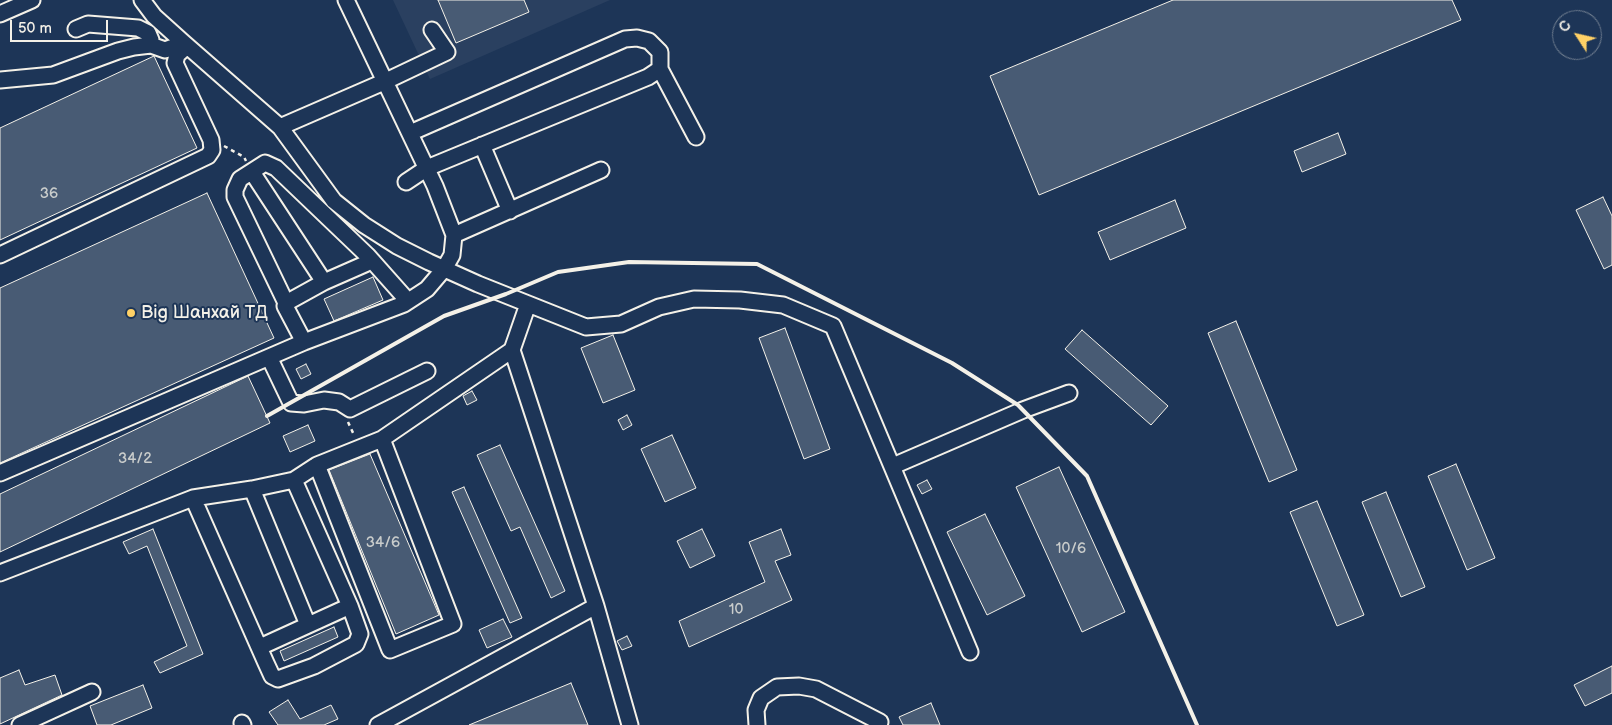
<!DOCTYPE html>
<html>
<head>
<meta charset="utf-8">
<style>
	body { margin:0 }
	#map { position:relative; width:1612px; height:725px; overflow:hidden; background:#1d3557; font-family:"Balsamiq Sans",sans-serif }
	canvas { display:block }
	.north { position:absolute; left:1552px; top:10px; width:50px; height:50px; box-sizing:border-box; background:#1d3557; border:1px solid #738091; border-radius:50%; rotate:305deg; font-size:14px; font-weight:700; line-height:20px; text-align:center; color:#f4f1e8 }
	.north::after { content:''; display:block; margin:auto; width:18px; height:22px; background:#ffd166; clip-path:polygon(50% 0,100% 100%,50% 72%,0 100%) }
	.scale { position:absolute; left:10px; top:20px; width:98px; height:22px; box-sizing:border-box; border:2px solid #f4f1e8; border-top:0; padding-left:6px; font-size:15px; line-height:18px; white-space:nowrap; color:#f4f1e8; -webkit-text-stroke:4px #1d3557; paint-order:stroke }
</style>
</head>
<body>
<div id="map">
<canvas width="1612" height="725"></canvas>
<div class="north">С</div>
<div class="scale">50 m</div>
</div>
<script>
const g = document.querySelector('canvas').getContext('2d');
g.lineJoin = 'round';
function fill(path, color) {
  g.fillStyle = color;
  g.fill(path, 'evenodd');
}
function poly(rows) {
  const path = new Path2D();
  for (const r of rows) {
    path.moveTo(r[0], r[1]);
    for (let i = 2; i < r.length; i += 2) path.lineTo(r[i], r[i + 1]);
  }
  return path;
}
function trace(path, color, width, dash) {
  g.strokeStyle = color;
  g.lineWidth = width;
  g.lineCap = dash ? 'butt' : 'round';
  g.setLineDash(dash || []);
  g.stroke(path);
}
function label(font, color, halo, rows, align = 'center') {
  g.font = font + ' "Balsamiq Sans",sans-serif';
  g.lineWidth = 4;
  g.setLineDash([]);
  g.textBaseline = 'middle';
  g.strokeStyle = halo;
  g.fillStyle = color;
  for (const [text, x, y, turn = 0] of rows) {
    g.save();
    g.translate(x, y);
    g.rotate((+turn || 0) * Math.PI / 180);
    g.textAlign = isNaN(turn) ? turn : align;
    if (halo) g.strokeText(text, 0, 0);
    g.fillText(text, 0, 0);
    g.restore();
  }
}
const built = poly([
	[393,0,610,0,430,79]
]);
const building = poly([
	[438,0,524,0,529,12,456,43,438,0],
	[1173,0,1452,0,1461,20,1039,195,990,76,1173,0],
	[154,56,197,148,0,240,0,128,154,56],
	[1338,133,1346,154,1302,172,1294,151,1338,133],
	[207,193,274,338,0,463,0,288,207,193],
	[1603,197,1612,216,1612,265,1604,269,1576,210,1603,197],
	[1175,200,1186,228,1110,260,1098,232,1175,200],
	[373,277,383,300,334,321,324,299,373,277],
	[1236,321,1297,470,1269,482,1208,333,1236,321],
	[785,328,830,449,804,459,759,338,785,328],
	[1082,330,1168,406,1151,425,1065,349,1082,330],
	[613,335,635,390,603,403,581,348,613,335],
	[306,364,311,374,301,379,296,369,306,364],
	[248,376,270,423,0,552,0,494,248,376],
	[472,391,477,400,467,405,463,396,472,391],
	[627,415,632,425,623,430,618,420,627,415],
	[308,425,315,441,290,452,283,436,308,425],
	[672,435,696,488,665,502,641,449,672,435],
	[500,445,565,591,551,598,520,527,511,531,477,455,500,445],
	[370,454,439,615,396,634,329,470,370,454],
	[1456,464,1495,558,1467,570,1428,476,1456,464],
	[1059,467,1125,612,1082,632,1016,487,1059,467],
	[927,480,932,489,922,494,917,485,927,480],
	[464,487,522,618,510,623,452,492,464,487],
	[1386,492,1425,587,1401,597,1362,502,1386,492],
	[1317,501,1364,615,1337,626,1290,512,1317,501],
	[985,514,1025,596,987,615,947,532,985,514],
	[153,529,203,654,160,673,154,662,187,646,147,546,129,554,123,542,153,529],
	[702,529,715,556,690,568,677,541,702,529],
	[781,529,791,555,775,561,792,600,689,647,679,621,765,582,749,542,781,529],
	[503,619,512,637,487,648,479,630,503,619],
	[334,627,338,637,284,661,280,651,334,627],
	[627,636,632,646,622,650,617,641,627,636],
	[1612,666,1612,693,1585,706,1574,685,1612,666],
	[19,670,25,685,55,675,62,695,0,724,0,678,19,670],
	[571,683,588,725,469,725,571,683],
	[143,685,152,708,111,725,97,725,90,706,143,685],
	[288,700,300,719,331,705,338,719,324,725,278,725,269,712,288,700],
	[931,703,940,725,903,725,899,717,931,703]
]);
const path = poly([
	[224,146,244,157,246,161],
	[348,422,354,435]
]);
const minor = poly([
	[142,0,154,16,184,43,280,127,334,201,364,225,397,246,429,262,478,284,586,327,621,324,659,307,694,299,740,300,783,305,833,326,970,652],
	[0,14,32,0],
	[76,29,88,24,138,28,148,33,151,40,151,45],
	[660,69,696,137],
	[0,80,53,75,118,51,134,47,151,45,165,50,184,43],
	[280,127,386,81,447,52,432,30],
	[482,145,510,211],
	[252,172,324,282],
	[406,182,427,168,648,77,660,69,660,52,649,41,637,38,625,39,410,133],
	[454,235,601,170],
	[0,255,208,156,212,150,211,140,175,63,177,55,187,46],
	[286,303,235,197,235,190,240,179,265,163,276,168,368,256],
	[528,304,512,350,596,606,630,725],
	[304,342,404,304,427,289,444,269,452,255,454,235,435,186,346,0],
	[269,357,291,403,304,404,324,400,339,402,350,409,427,371],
	[382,439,453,624,390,650,317,465,382,439,512,350],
	[893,466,1023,410,1069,393],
	[0,473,304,342,285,306,286,303,324,282,365,264,368,260,368,256,408,301],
	[252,489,308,625],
	[193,498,266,663,272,676,278,679,314,666,356,644,360,634,350,606,294,480],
	[0,573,193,498,252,489,294,480,317,465],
	[260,647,350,606],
	[242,723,243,725],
	[20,725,92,692],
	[378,725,596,606],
	[757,725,756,710,761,698,777,687,799,686,816,689,880,722]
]);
const rail = poly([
	[267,416,444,316,506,294,558,272,629,262,757,264,952,363,1018,405,1087,476,1197,725]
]);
const markers = [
	[131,313,5,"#ffd166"]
];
const numberNames = [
	["36",49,194],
	["34/2",135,459],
	["34/6",383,543],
	["10/6",1071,549],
	["10",736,610]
];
const poiNames = [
	["Big Шанхай ТД",141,313]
];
fill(built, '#2a4060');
fill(building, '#485b74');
trace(building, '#f4f1e8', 1);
trace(minor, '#f4f1e8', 19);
trace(path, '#f4f1e8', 2.5, [4, 4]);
trace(minor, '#1d3557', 15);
trace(rail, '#f4f1e8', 4);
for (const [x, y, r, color] of markers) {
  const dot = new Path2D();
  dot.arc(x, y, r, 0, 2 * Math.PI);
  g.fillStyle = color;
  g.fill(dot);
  trace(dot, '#1d3557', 2);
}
label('15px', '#c9cccb', null, numberNames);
label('18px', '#f4f1e8', '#1d3557', poiNames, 'left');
</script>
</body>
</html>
